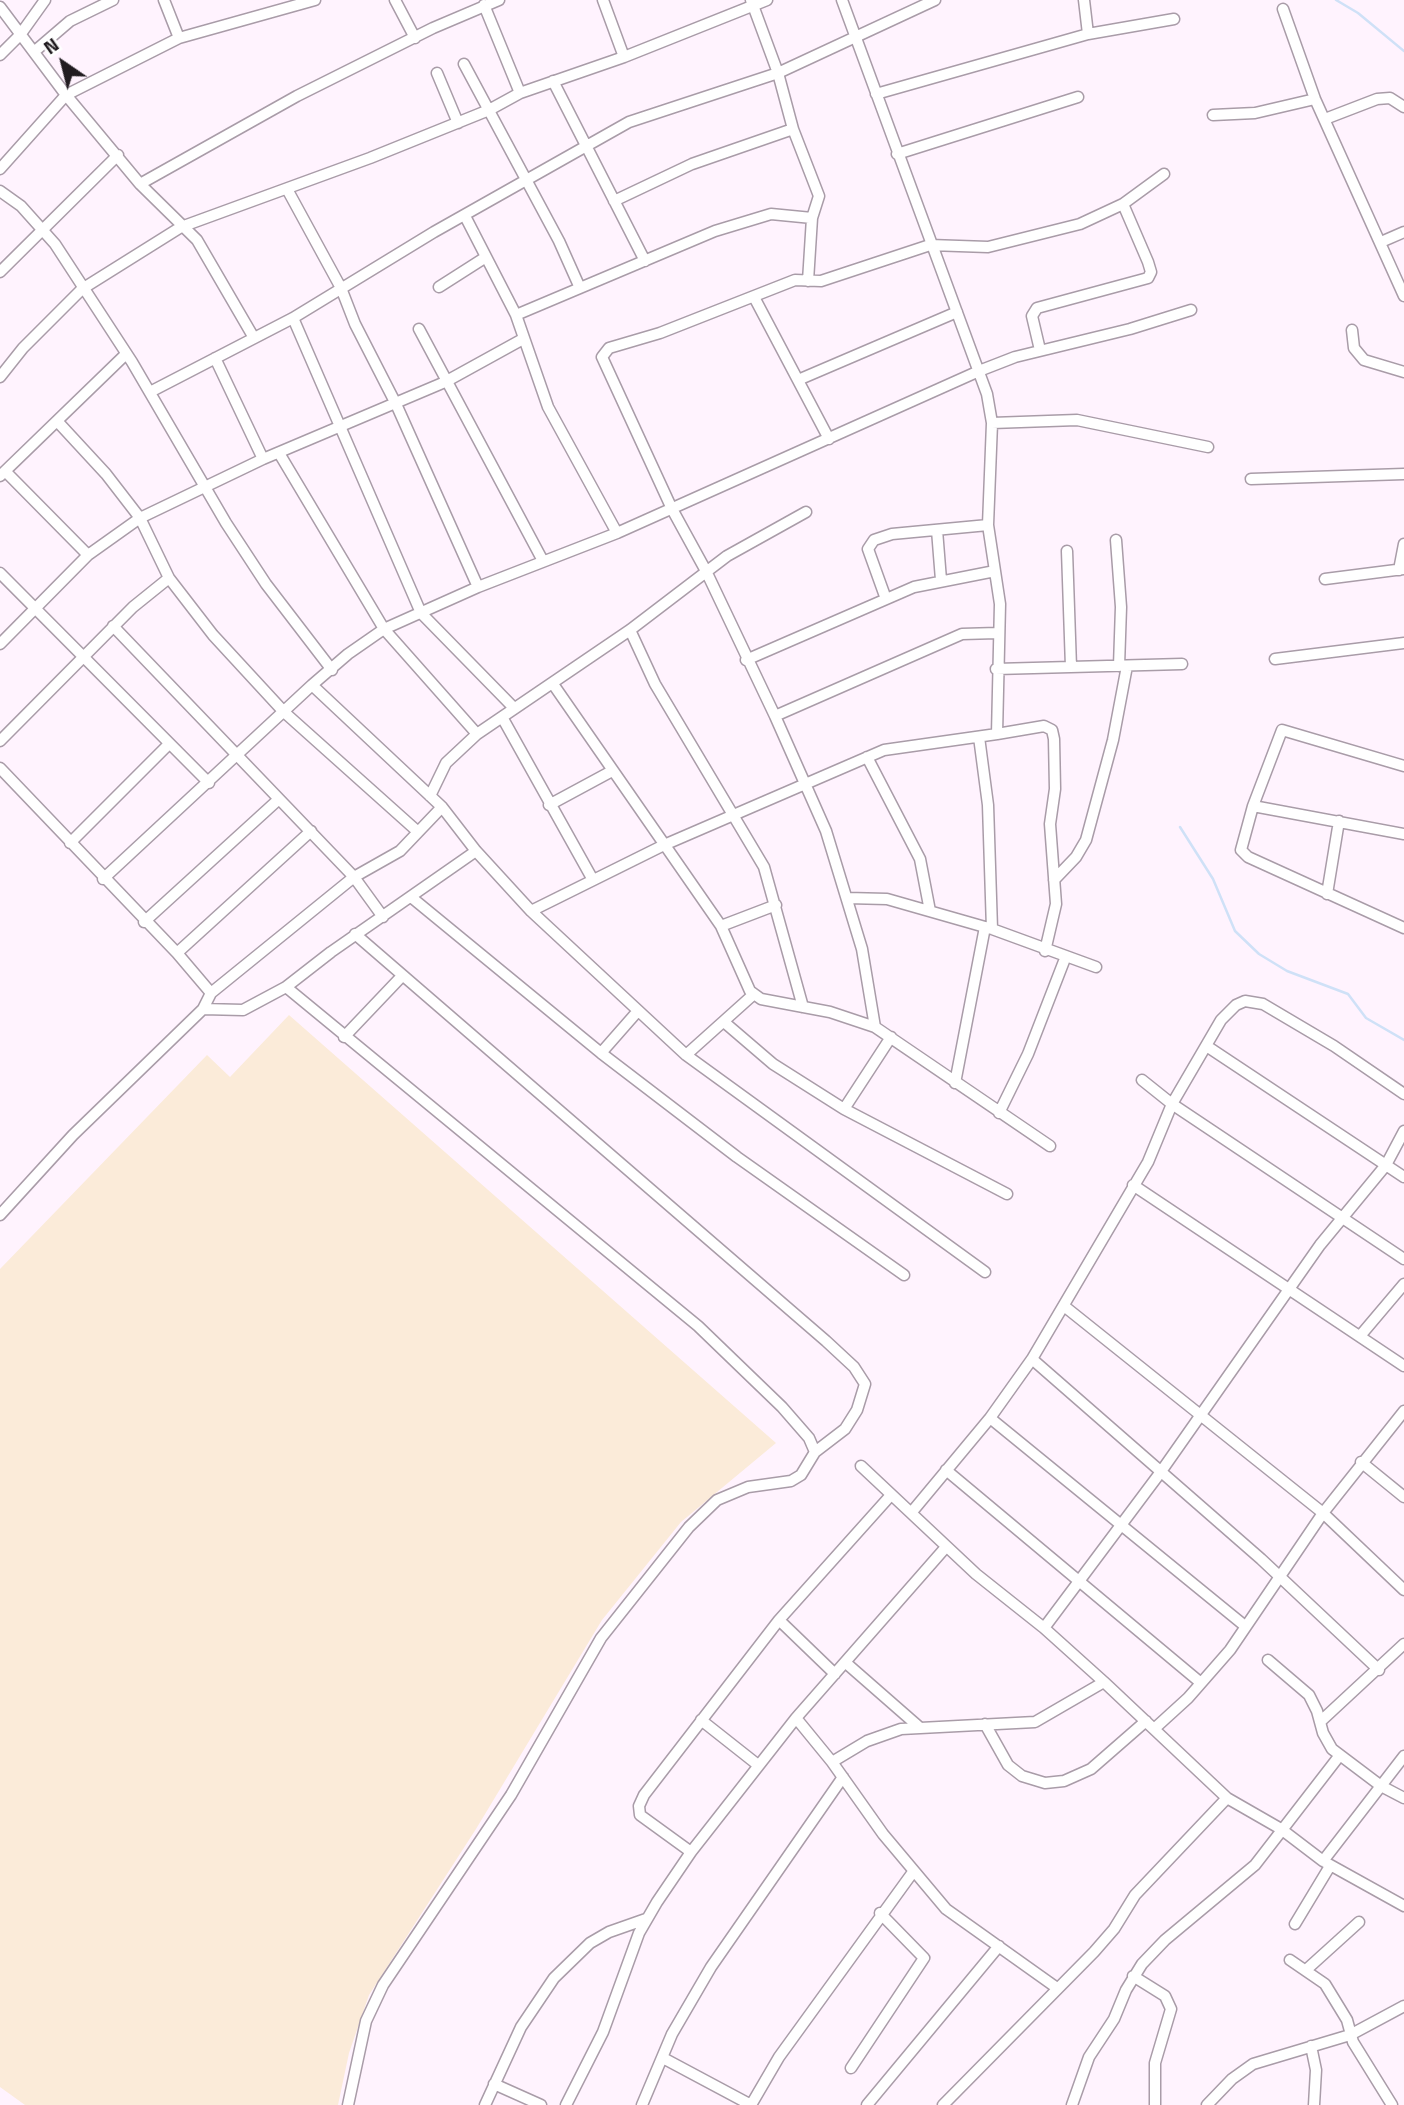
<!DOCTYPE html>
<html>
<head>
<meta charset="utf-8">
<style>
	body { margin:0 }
	#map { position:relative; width:1404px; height:2105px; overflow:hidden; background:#fff3fe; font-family:"Titillium Web",sans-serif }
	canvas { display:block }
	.north { position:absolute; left:28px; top:28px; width:70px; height:70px; -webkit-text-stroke:5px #fff; paint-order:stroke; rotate:325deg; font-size:19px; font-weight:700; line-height:28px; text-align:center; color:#211c20 }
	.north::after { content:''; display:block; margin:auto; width:24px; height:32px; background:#211c20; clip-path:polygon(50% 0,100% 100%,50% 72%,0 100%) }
</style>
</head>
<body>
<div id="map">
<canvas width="1404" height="2105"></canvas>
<div class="north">N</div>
</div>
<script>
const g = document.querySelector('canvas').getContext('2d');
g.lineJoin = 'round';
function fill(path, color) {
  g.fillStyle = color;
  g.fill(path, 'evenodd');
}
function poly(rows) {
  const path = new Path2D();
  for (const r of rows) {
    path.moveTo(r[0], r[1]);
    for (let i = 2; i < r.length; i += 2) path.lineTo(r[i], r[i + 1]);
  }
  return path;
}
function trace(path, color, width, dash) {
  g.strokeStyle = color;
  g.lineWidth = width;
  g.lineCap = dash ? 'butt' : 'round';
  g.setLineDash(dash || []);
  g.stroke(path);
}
const industrial = poly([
	[289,1015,776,1443,681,1522,602,1620,476,1829,369,1995,349,2053,338,2105,25,2105,0,2087,0,1269,207,1055,230,1077]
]);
const stream = poly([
	[1336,0,1358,13,1404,51],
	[1180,827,1213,879,1235,931,1259,954,1287,971,1348,994,1366,1018,1404,1040]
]);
const minor = poly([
	[164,0,179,38],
	[395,0,415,38],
	[603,0,624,57],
	[1084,0,1088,34],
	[484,5,520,93],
	[0,7,66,95,140,184,197,240,254,338],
	[1283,9,1315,99,1404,296],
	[35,51,70,21,113,0],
	[0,55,20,35,45,0],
	[464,64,559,241,580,288],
	[437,73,458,123],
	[553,81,645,261],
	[876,94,1088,34,1174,19],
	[1213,115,1255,113,1315,99],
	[1325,119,1377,99,1390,98,1404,107],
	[793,129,819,196,812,218],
	[897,154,1078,97],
	[0,169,66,95,179,38,315,0],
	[140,184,297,96,433,28,499,0],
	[287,189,341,288,355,324,396,404,478,587],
	[0,191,21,206,55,244,132,362,226,523,266,584,332,670],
	[614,201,692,164,793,129,778,73,751,0],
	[465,216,516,315,548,407,617,533],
	[1381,242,1404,232],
	[0,272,118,155],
	[439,287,486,257],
	[754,297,829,439],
	[516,315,715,231,771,214,812,218,808,281],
	[293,318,421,613,514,708],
	[419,329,543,561],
	[1352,330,1354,348,1364,360,1404,372],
	[1040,350,1032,316,1037,308,1148,278,1151,272,1148,262,1123,204],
	[215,358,263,459],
	[0,377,23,348,82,289,181,227,370,158,489,110,520,93,624,57,767,0],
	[798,380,957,312],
	[150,392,293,318,434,232,629,122,778,73,935,0],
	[57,421,106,474,140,518,169,578,213,635,284,712,417,831],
	[992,423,1077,420,1208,447],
	[279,453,384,629,477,734],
	[5,471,88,555],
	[0,476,126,354],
	[1251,479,1404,474],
	[937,530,941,580],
	[1116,540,1121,607,1119,666],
	[1067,551,1071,667],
	[1399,570,1404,544],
	[0,573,209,783],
	[1325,579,1404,569],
	[886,599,868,549,874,540,892,534,988,525],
	[113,626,354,877,383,917],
	[630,630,655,684,764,867,803,1007],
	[0,644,88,555,140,518,263,459,445,382,523,339],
	[1275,659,1404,643],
	[746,660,914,587,995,571],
	[996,669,1182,664],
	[553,684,721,926,750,991,761,999,830,1012,875,1027],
	[312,685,442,807,476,851,531,911,686,1055,985,1272],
	[775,716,962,634,997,633],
	[502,717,593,880],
	[997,734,1044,726,1052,730,1054,739,1055,789,1050,824,1056,904,1045,951],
	[979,737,988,805,992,929],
	[0,741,133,607,169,578],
	[867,757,920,859,930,911],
	[1404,766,1282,730,1253,806,1241,850,1248,857,1404,928],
	[0,768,177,953,211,993,203,1009,73,1135,0,1215],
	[430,796,446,763,477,734,630,630,727,556,806,512],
	[549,805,612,771],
	[1253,806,1404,834],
	[70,843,169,744],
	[103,879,312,685,348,654,384,629,478,587,617,533,979,371,1015,357,1130,329,1191,310],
	[1054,880,1076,857,1086,840,1113,740,1127,666],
	[1327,894,1339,821],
	[411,897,601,1053,737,1157,904,1275],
	[847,898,887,899,992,929,1096,967],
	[531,911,664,845,884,750,997,734,1000,604,988,525,992,423,987,394,842,0],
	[144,922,279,799],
	[721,926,776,905],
	[177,953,311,831],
	[286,987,698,1326,782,1407,809,1438,815,1452],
	[211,993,354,877,400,851,442,807],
	[203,1009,243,1010,286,987,331,952,476,851],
	[724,1022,773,1064,844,1109,1007,1194],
	[344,1037,402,976],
	[1208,1047,1404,1177],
	[601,1053,637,1012],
	[686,1055,754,994],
	[1142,1080,1172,1104,1404,1259],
	[955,1083,985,927],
	[844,1109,891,1037],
	[999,1113,1028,1054,1066,956],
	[1050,1146,875,1027,862,949,826,831,775,716,706,571,672,509,602,357,609,348,660,333,795,280,821,281,930,245,988,247,1080,224,1123,204,1164,174],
	[1133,1185,1404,1366],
	[1064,1306,1323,1513,1404,1590],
	[1360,1336,1404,1284],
	[1032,1359,1261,1559,1379,1670],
	[990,1418,1245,1626],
	[1361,1462,1404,1497],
	[861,1466,976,1574,1044,1628,1104,1682,1227,1798,1281,1829,1323,1861,1404,1906],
	[946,1470,1201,1683],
	[911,1513,990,1418,1032,1359,1148,1162,1172,1104,1221,1020,1236,1005,1245,1001,1263,1004,1334,1046,1404,1094],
	[779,1620,835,1674],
	[1044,1628,1160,1473,1320,1245,1386,1165,1404,1131],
	[1268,1660,1309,1695,1317,1711,1323,1733,1332,1749,1381,1786,1404,1798],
	[846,1663,918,1726],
	[796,1718,832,1762,883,1834,946,1909,1057,1988],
	[701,1720,758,1765],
	[1321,1721,1404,1644],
	[985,1724,1008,1765,1022,1776,1045,1783,1064,1781,1091,1769,1146,1721],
	[1154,1729,1188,1698,1230,1650,1323,1513,1404,1411],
	[832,1762,867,1741,901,1729,1035,1722,1104,1682],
	[691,1852,640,1815,639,1806,644,1795,779,1620,891,1495],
	[1323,1861,1404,1756],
	[1295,1924,1330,1866],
	[1290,1960,1325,1984,1347,2020,1353,2042,1392,2105],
	[1306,1970,1359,1922],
	[1133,1976,1165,1996,1171,2009,1155,2063,1155,2105],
	[1311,2046,1316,2070,1314,2105],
	[663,2058,751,2105],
	[851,2068,924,1958,880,1913],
	[494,2084,541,2105],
	[348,2105,366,2021,383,1985,511,1795,601,1638,689,1527,717,1500,748,1487,791,1481,801,1475,815,1452,845,1429,857,1410,865,1384,854,1367,826,1341,355,934],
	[485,2105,521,2027,554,1978,590,1943,609,1932,646,1919],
	[566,2105,603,2032,639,1933,657,1902,691,1852,796,1718,946,1547],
	[642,2105,672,2034,711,1967,843,1777],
	[751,2105,779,2057,913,1872],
	[867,2105,999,1946],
	[943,2105,1094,1952,1114,1929,1135,1895,1227,1798],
	[1072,2105,1089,2057,1114,2019,1126,1990,1142,1964,1165,1940,1255,1865,1340,1755],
	[1207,2105,1232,2079,1253,2064,1350,2035,1404,2006]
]);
fill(industrial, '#fbebd9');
trace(stream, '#cfe1f7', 2.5);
trace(minor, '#a99ca8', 13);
trace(minor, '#fff', 10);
</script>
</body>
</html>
